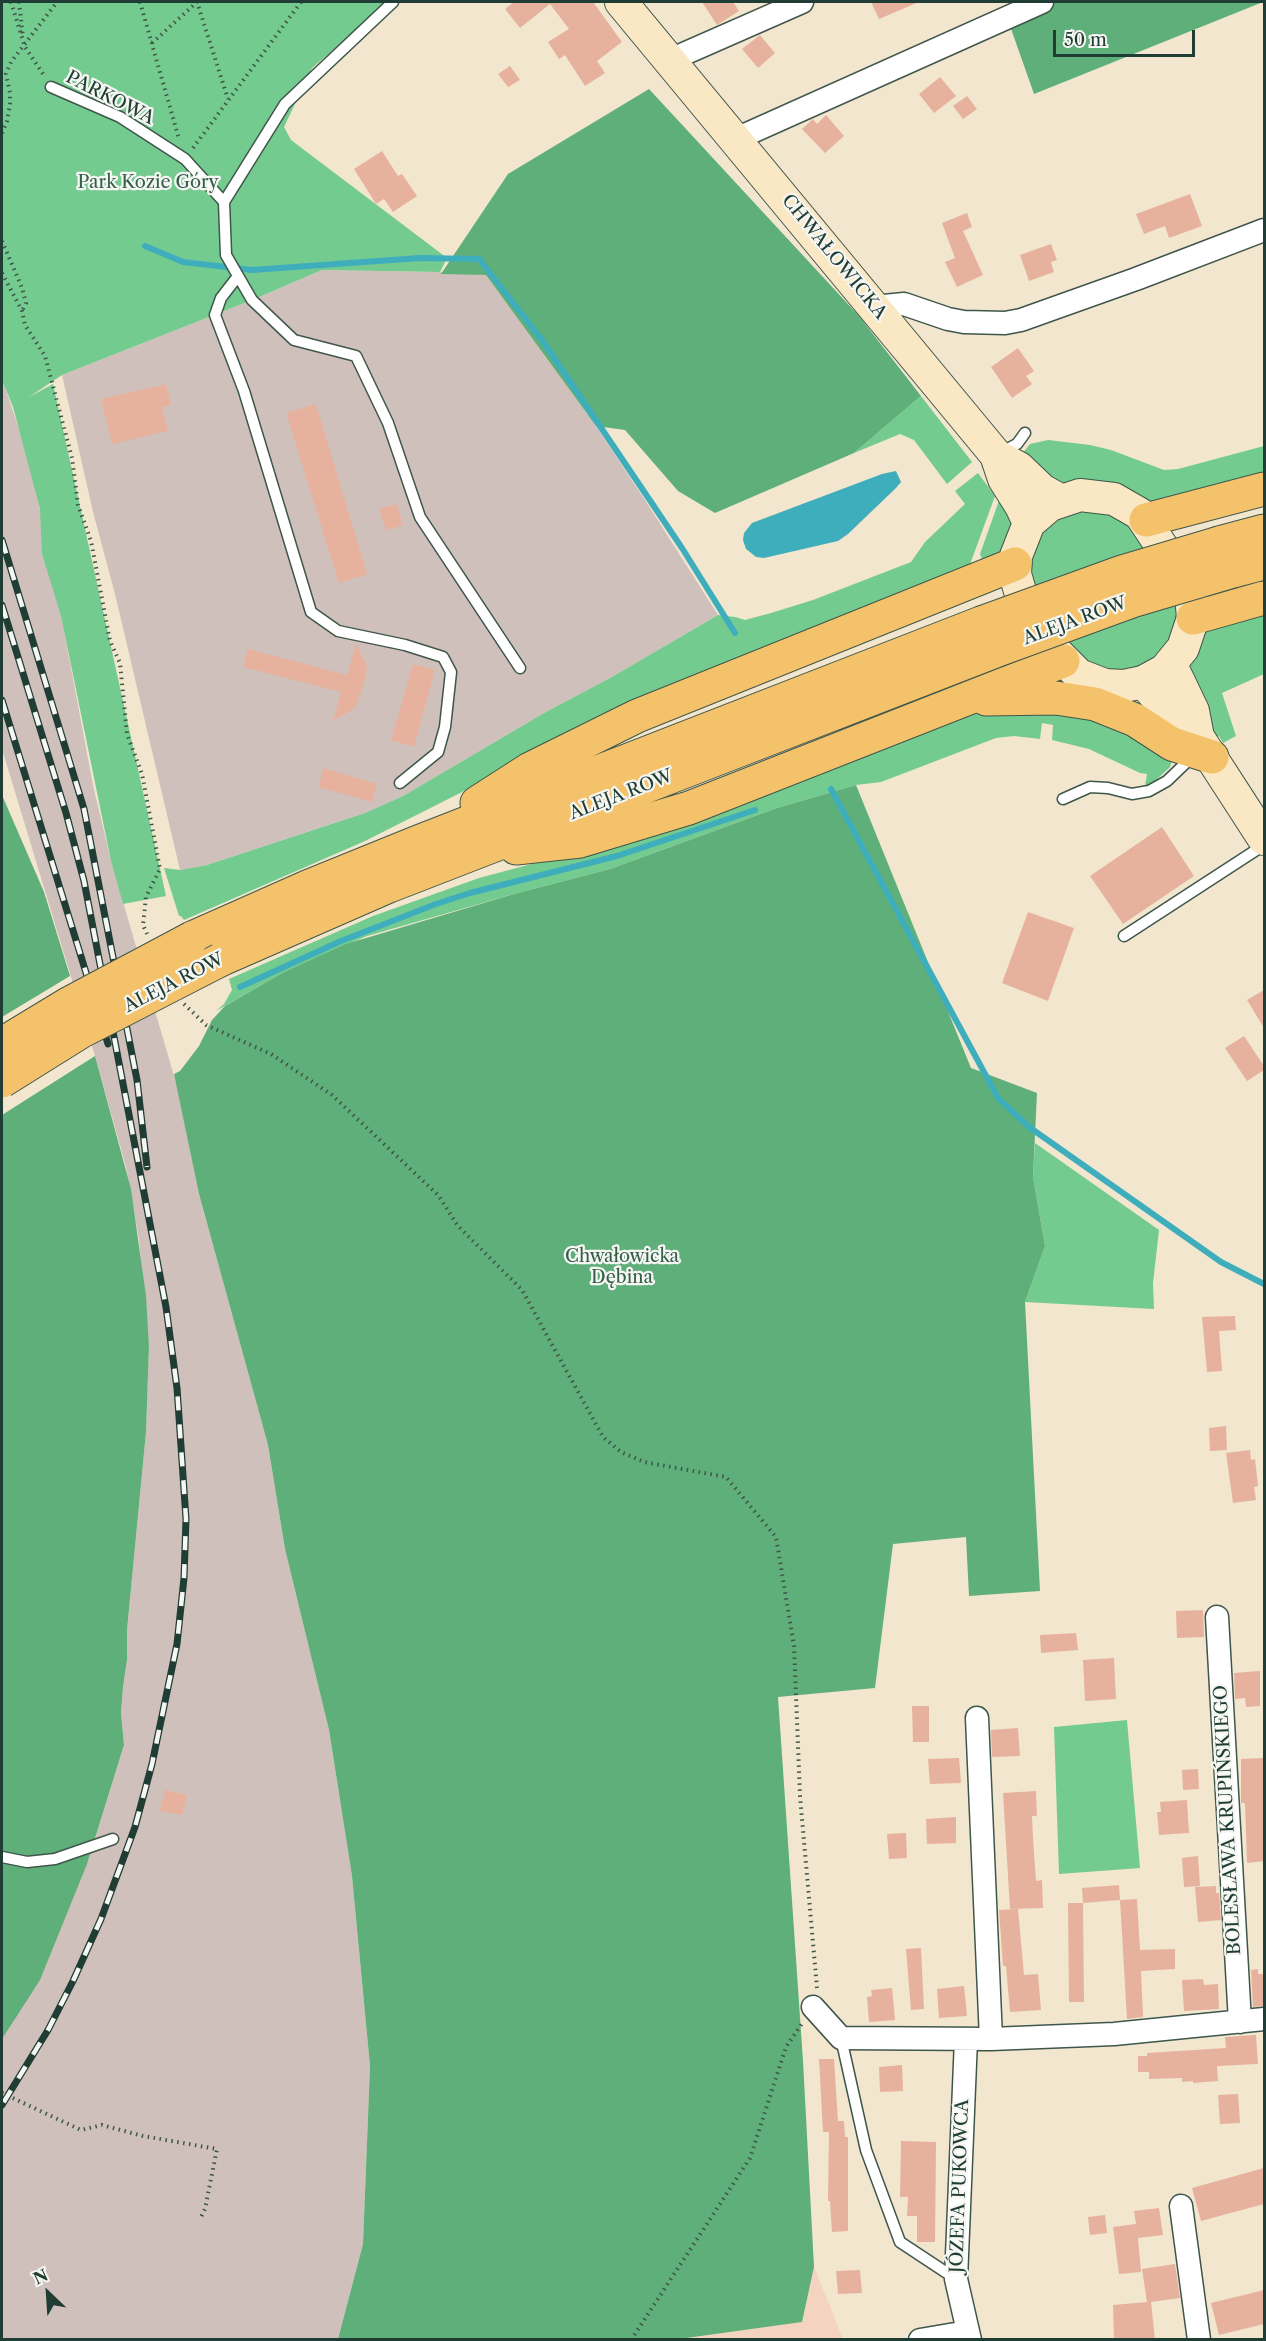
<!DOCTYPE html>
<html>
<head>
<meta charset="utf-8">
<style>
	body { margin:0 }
	#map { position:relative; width:1266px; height:2341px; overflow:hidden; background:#f2e6cf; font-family:"Libre Caslon Text",serif }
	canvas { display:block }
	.frame { position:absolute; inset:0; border:3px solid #1f3d34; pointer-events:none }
	.north { position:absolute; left:18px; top:2263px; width:60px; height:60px; -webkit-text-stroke:4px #f6f6f2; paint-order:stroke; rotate:335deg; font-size:16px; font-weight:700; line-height:24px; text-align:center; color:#1f3d34 }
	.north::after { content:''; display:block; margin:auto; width:21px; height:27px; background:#1f3d34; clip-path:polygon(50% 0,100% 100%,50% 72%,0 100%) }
	.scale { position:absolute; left:1053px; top:30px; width:142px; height:27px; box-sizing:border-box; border:3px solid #1f3d34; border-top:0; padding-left:8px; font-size:18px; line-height:21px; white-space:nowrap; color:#1f3d34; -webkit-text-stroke:4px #f6f6f2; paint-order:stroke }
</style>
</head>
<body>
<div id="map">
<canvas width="1266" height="2341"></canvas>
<div class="frame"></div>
<div class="north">N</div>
<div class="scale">50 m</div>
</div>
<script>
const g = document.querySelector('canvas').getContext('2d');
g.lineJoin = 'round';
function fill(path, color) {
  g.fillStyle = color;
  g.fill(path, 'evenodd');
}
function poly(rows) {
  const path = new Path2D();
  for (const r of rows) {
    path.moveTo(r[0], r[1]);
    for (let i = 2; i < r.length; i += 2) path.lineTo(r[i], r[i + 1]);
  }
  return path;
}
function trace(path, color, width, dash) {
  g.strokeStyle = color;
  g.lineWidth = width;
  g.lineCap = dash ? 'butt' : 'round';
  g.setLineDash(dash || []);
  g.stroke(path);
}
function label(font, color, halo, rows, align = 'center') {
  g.font = font + ' "Libre Caslon Text",serif';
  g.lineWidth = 4.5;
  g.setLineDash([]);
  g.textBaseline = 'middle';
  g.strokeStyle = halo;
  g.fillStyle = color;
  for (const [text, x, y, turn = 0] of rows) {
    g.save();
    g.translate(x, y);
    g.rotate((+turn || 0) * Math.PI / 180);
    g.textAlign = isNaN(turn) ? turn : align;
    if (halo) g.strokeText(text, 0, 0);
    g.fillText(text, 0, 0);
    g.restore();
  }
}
const built = poly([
	[814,2267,843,2339,672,2340,802,2322]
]);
const industrial = poly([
	[322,270,440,272,486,275,596,426,645,500,718,615,610,678,544,713,403,796,365,813,207,865,180,870,115,594,93,512,62,375,252,300],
	[2,378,30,463,49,551,93,785,111,861,177,1086,199,1194,268,1445,285,1549,329,1730,352,1876,370,2066,363,2244,338,2339,2,2339,2,1842,87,1864,124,1745,121,1713,123,1687,127,1660,127,1630,146,1432,149,1346,139,1239,126,1167,95,1056,2,749]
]);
const green = poly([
	[2,2,389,2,312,68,284,127,291,140,447,258,440,272,322,270,252,300,62,375,29,397,53,384,166,896,123,904,111,861,61,616,42,554,40,509,13,407,2,380],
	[921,396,972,462,947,484,914,440,900,434,854,453],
	[1048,440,1090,445,1111,450,1164,470,1178,469,1264,446,1264,479,1157,506,1064,488,1022,454,1030,444],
	[978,473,995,496,968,570,581,732,365,841,184,920,181,916,179,916,164,868,180,870,207,865,365,813,403,796,544,713,610,678,718,615,735,617,745,620,771,613,813,600,911,562,925,542,965,504,955,491],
	[1001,495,1017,512,1008,548,985,567,980,554],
	[1084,507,1126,519,1181,607,1177,633,1150,665,1114,674,1077,658,1030,588,1031,546,1051,520],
	[1264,609,1264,674,1222,693,1236,736,1223,743,1219,736,1214,739,1184,672,1204,631],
	[1011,705,1108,722,1172,760,1170,767,1154,782,1145,786,1147,774,1140,773,1089,749,1052,740,1053,725,1042,723,1040,739,1014,736,996,738,881,782,856,785,777,808,610,869,514,894,367,936,282,973,216,1011,224,1004,232,990,229,979,373,916,479,878,592,848,967,716],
	[1035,1143,1159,1230,1153,1283,1154,1309,1025,1302,1045,1246,1033,1177],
	[1127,1720,1140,1868,1059,1874,1054,1727]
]);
const forest = poly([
	[1054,2,1263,2,1034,94,1009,23],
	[649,89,859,316,921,396,854,453,715,513,678,491,625,430,596,426,486,275,441,274,508,174],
	[856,785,971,1068,1037,1093,1033,1177,1045,1246,1025,1302,1040,1591,969,1596,966,1537,893,1544,875,1688,778,1697,803,2061,814,2267,802,2322,672,2340,338,2339,363,2244,370,2066,352,1876,329,1730,285,1549,268,1445,199,1194,174,1074,180,1071,199,1046,212,1020,225,1006,282,973,346,944,514,894,610,869,777,808],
	[2,795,44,892,70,976,2,1017],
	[95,1056,131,1189,146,1296,149,1346,146,1432,127,1630,127,1660,123,1687,121,1713,124,1745,87,1864,40,1980,2,2039,2,1115]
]);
const water = poly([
	[896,471,901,482,896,488,848,534,838,541,764,558,756,557,746,549,743,540,744,533,752,523,882,474]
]);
const stream = poly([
	[145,246,183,262,252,270,420,258,479,259,542,340,682,548,735,633],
	[831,789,998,1098,1029,1127,1221,1262,1264,1284],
	[240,987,341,941,436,904,470,893,617,856,755,810]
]);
const building = poly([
	[514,2,593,2,622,42,597,61,605,73,585,86,565,55,559,59,548,42,569,29,550,4,520,28,505,9],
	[702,2,733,2,739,11,717,25],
	[871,2,919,2,879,19],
	[760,35,775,53,758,68,742,49],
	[510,66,520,80,508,87,498,74],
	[940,77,956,96,934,113,919,94],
	[967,96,977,109,963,119,953,106],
	[826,115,844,136,825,153,802,129,813,119,817,124],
	[382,151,398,176,402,174,417,196,393,212,384,199,376,204,354,169],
	[1190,194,1202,226,1169,238,1165,226,1144,234,1136,214],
	[967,213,972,227,963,231,983,275,957,287,945,262,955,258,942,223],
	[1051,244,1057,260,1051,262,1054,272,1029,281,1020,255],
	[1018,348,1034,371,1026,376,1032,384,1012,398,991,367],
	[166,384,171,405,162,407,168,431,112,444,101,399],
	[316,404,367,574,339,583,286,413],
	[397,504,403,525,386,530,379,509],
	[356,643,367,666,365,680,355,708,333,721,341,692,243,667,248,649,347,675],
	[413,664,435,670,414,747,391,740],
	[324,768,377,784,372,802,318,787],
	[1162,827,1194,876,1123,924,1090,876],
	[1028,912,1074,928,1048,1001,1002,983],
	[1264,990,1264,1028,1247,1000],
	[1244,1036,1264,1066,1264,1070,1247,1081,1225,1048],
	[1235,1316,1236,1330,1219,1331,1222,1371,1207,1372,1202,1317],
	[1226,1426,1227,1450,1210,1451,1209,1428],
	[1250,1450,1251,1460,1255,1459,1258,1486,1254,1487,1256,1500,1233,1503,1226,1453],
	[1203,1610,1204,1637,1177,1638,1176,1611],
	[1076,1633,1078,1650,1041,1653,1040,1635],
	[1114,1658,1116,1699,1085,1701,1083,1660],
	[1260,1671,1260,1706,1246,1707,1245,1698,1235,1699,1234,1673],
	[912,1706,929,1706,929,1742,913,1742],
	[1018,1728,1020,1756,992,1757,991,1730],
	[959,1758,961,1783,930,1784,928,1759],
	[1264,1758,1264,1861,1247,1863,1245,1803,1241,1803,1241,1759],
	[1198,1769,1199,1789,1183,1790,1182,1770],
	[165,1790,187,1795,182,1815,160,1811],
	[1036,1791,1037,1816,1032,1816,1033,1838,1036,1881,1042,1880,1043,1908,1010,1909,1003,1793],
	[1187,1800,1189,1833,1159,1835,1157,1812,1161,1812,1160,1802],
	[956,1817,956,1843,927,1844,926,1819],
	[906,1833,907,1858,889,1859,887,1834],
	[1198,1856,1200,1886,1184,1887,1182,1858],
	[1119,1885,1120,1900,1083,1903,1082,1888],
	[1216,1886,1216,1893,1219,1893,1221,1920,1198,1922,1195,1887],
	[1137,1899,1140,1950,1175,1949,1175,1969,1141,1971,1143,2017,1127,2019,1120,1900],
	[1068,1903,1083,1903,1084,2002,1069,2002],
	[1018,1909,1024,1975,1038,1974,1041,2010,1010,2012,1006,1966,1003,1966,999,1910],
	[921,1948,924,2009,911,2010,906,1949],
	[1258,1969,1258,1974,1264,1974,1264,2006,1253,2007,1251,1970],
	[1203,1979,1204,1985,1218,1984,1219,2009,1184,2011,1182,1980],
	[964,1986,967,2016,939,2018,937,1989],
	[892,1988,895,2020,869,2022,867,1997,872,1996,871,1990],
	[1256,2035,1258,2064,1217,2066,1218,2081,1193,2083,1193,2081,1182,2082,1182,2078,1149,2079,1149,2072,1138,2072,1138,2056,1147,2056,1147,2053,1226,2048,1225,2037],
	[819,2059,834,2059,838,2121,844,2121,845,2137,848,2137,848,2231,832,2232,830,2201,828,2201,829,2132,823,2132],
	[902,2065,903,2091,880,2092,879,2067],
	[1238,2094,1240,2123,1220,2124,1218,2095],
	[901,2141,936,2142,935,2242,917,2242,917,2216,907,2216,908,2197,900,2197],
	[1264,2168,1264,2204,1201,2221,1192,2188],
	[1159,2208,1163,2235,1138,2238,1141,2272,1119,2274,1113,2227,1136,2224,1134,2211],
	[1105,2215,1107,2233,1090,2235,1088,2217],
	[1175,2264,1180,2298,1151,2302,1155,2340,1114,2340,1113,2305,1147,2302,1142,2269],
	[860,2270,862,2293,838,2294,836,2271],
	[1264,2290,1264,2324,1219,2335,1211,2303]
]);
const path = poly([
	[11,2,25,47,45,77],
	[19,2,23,37],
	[140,2,179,139],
	[152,43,197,2,228,99],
	[2,133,7,121,10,104,10,93,6,74,11,62,57,2],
	[193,148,301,2],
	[2,241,22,288,26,303,22,311],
	[2,273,22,311,25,325,45,356,72,458,78,505,91,541,110,641,120,663,127,734,142,774,160,869,146,897,143,925,147,934],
	[184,1004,206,1025,271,1054,332,1095,438,1195,458,1226,522,1290,603,1437,621,1452,644,1462,726,1477,776,1537,794,1646,800,1796,817,1988],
	[2,2093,81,2130,102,2125,143,2136,217,2149,205,2209,200,2219],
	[631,2340,750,2158,786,2047,803,2022]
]);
const service = poly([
	[393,2,285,104,224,202,226,255,252,300,294,340,356,356,388,423,420,517,520,668],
	[51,87,120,117,185,159,224,202],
	[238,276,221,298,215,315,244,391,311,612,338,631,405,645,443,657,451,672,445,727,438,752,400,783],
	[1000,453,1017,444,1025,433],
	[1063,799,1090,787,1108,788,1132,794,1149,791,1167,781,1193,756],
	[1124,936,1264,845],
	[2,1857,27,1862,55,1859,113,1839],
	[841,2038,866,2150,900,2242,956,2279]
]);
const minor = poly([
	[670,60,802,2],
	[736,139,1042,2],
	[874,307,904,304,948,319,964,322,1005,323,1021,320,1136,279,1264,230],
	[1217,1617,1240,2022],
	[977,1718,991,2039],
	[813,2007,841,2038,991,2039,1114,2034,1264,2019],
	[966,2039,956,2279,970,2340],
	[1181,2206,1199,2340],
	[920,2340,967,2332]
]);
const secondary = poly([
	[621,2,996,455,1004,479,1021,506,1029,523],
	[997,456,1019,468,1042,490,1060,500],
	[1080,495,1114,499,1140,514,1184,580,1191,596,1193,618,1183,648,1165,670,1143,682,1124,686,1105,685,1079,675,1056,652,1022,598,1015,574,1016,556,1029,523,1050,505,1080,495],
	[1171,665,1193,711,1198,737,1264,839],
	[1143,682,1177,720,1197,736]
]);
const primary = poly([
	[1146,520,1264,489],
	[1219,543,1264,531],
	[1233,571,1264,563],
	[1193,618,1264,598],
	[986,699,1056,698,1095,704,1135,720,1172,744,1212,757],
	[477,803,530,769,637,716,1015,564],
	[516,848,580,841,689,808,1063,661],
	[192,938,307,887,418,842,981,623],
	[220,960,389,886,995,651]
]);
const rail = poly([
	[2,540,84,809,137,1080,147,1167],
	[2,605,66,813,84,881,166,1307,177,1388,186,1519,184,1578,177,1644,152,1764,135,1827,101,1919,73,1981,48,2030,2,2105],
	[2,700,108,1044]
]);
const primaryBridge = poly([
	[981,623,1122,572,1219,543],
	[995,651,1132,601,1233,571],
	[2,1044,68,1004,192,938],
	[2,1081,82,1031,220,960]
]);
const streetNames = [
	["PARKOWA",110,98,27],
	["CHWAŁOWICKA",834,257,51],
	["ALEJA ROW",1075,621,-20],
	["ALEJA ROW",621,795,-21],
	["ALEJA ROW",174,983,-27],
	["BOLESŁAWA KRUPIŃSKIEGO",1228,1820,-93],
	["JÓZEFA PUKOWCA",960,2186,-88]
];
const parkNames = [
	["Park Kozie Góry",148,183],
	["Chwałowicka",622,1257],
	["Dębina",622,1278]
];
fill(built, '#f4d3c0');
fill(industrial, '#d0c0bc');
fill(green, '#74cb90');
fill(forest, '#5faf7a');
fill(water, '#3faebc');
trace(stream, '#3faebc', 6);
fill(building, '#e6b29e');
trace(service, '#3f564b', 13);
trace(minor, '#3f564b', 25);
trace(secondary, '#3f564b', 34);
trace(primary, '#3f564b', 35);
trace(path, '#3f564b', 4, [1.5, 4.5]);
trace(service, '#fff', 10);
trace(minor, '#fff', 22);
trace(secondary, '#fae7c3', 32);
trace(primary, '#f3c26a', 33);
trace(rail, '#1f3d34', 7);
trace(rail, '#f6f6f2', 4.5, [14]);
trace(primaryBridge, '#3f564b', 35, []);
trace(primaryBridge, '#f3c26a', 33);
label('18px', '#1f3d34', '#f6f6f2', streetNames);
label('18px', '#34604b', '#f6f6f2', parkNames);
</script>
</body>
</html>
